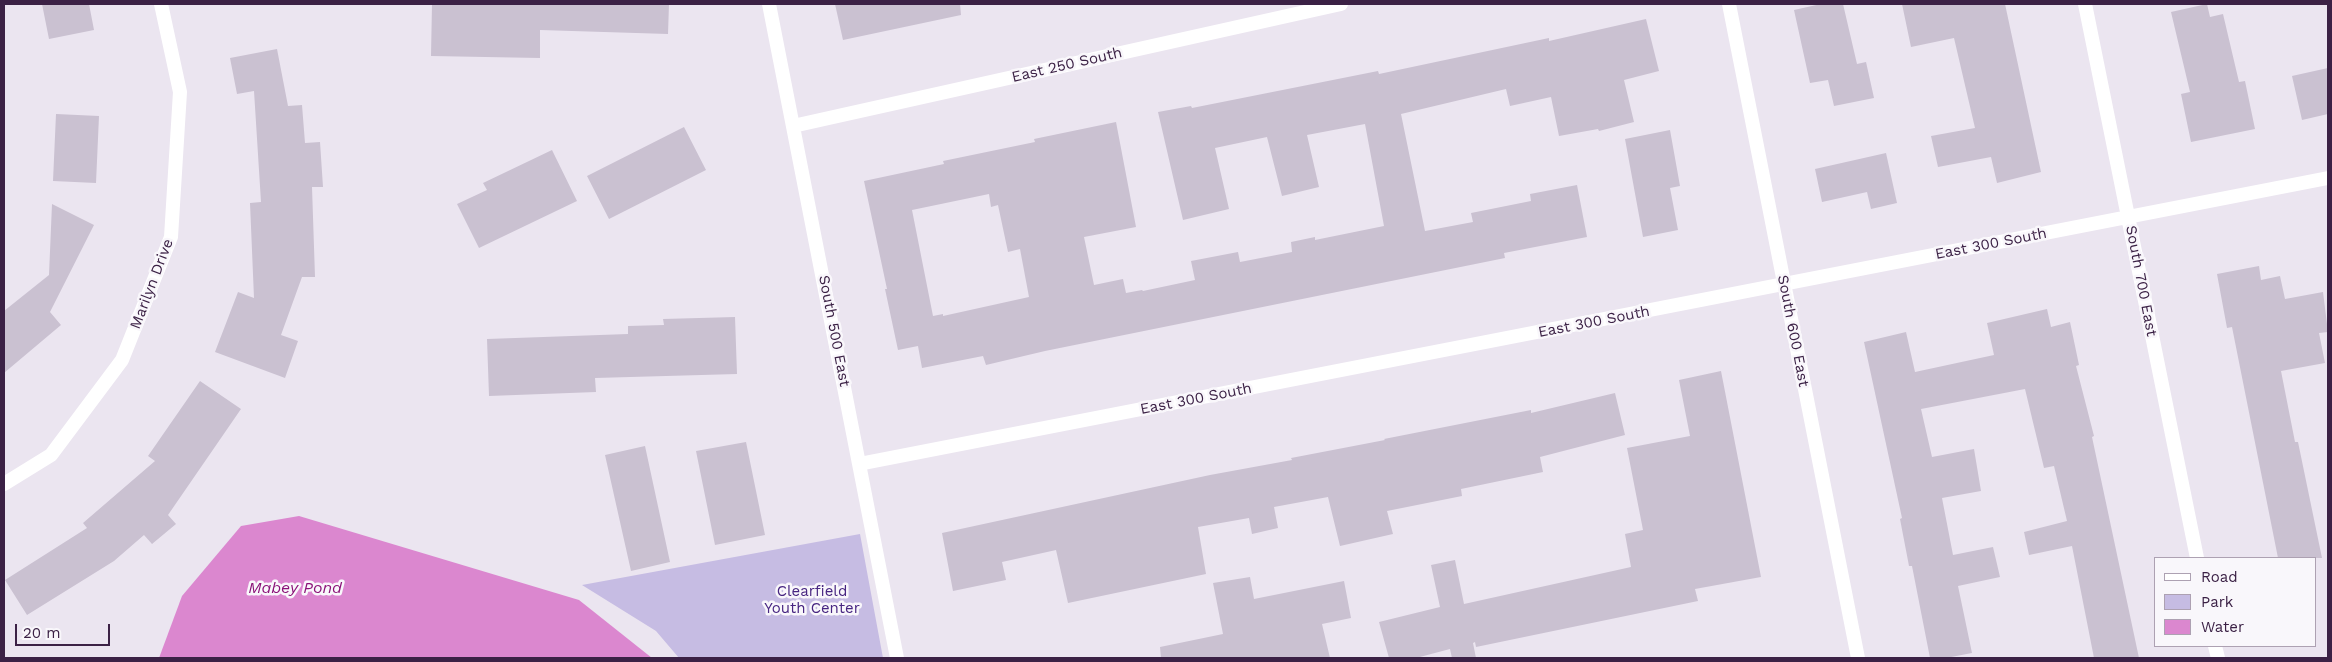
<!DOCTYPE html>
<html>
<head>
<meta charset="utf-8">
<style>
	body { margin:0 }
	#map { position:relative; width:2332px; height:662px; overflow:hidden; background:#ebe5f0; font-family:"Work Sans",sans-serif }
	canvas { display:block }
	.frame { position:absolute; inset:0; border:5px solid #3b2145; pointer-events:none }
	.legend { position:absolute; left:2154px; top:557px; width:162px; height:90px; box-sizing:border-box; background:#f9f7fb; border:1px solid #ada1b2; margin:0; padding:6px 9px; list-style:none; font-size:15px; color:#3b2145 }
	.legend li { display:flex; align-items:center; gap:10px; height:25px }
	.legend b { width:25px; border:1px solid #ada1b2 }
	.scale { position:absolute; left:15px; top:624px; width:95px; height:22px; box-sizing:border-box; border:2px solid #3b2145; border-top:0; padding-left:6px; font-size:15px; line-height:18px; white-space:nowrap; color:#3b2145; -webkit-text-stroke:4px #f9f7fb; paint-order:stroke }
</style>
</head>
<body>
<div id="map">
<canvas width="2332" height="662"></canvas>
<div class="frame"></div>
<ul class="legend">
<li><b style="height:6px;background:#fff"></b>Road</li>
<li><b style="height:14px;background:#c6bce3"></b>Park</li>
<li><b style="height:14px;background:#db87cf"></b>Water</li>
</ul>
<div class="scale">20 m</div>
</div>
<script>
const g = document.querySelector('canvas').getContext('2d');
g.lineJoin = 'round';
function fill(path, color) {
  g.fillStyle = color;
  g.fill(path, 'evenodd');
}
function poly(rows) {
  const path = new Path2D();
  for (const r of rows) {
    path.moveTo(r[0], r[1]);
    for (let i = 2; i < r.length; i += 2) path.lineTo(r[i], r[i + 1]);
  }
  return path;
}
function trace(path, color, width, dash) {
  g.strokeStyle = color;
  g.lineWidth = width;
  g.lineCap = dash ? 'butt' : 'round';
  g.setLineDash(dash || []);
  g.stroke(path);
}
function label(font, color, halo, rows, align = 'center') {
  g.font = font + ' "Work Sans",sans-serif';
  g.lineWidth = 5;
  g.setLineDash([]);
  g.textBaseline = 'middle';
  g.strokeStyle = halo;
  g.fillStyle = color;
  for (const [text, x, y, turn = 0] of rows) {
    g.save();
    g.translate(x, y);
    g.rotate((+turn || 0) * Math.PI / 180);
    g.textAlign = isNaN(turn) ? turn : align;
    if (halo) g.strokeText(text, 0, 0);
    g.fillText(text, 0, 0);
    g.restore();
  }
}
const green = poly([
	[860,534,883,658,679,658,656,631,582,585]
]);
const water = poly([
	[299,516,579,600,652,658,159,658,182,596,241,526]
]);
const building = poly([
	[42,4,89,4,94,30,49,39],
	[432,4,669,4,668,34,540,30,540,58,431,56],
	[835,4,960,4,961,15,843,40],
	[1821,4,1843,4,1857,64,1866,62,1874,98,1834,106,1828,80,1810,83,1794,10],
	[1902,4,2005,4,2041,172,1997,183,1991,157,1938,167,1931,136,1975,128,1954,38,1911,47],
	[2207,4,2210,17,2223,14,2239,82,2245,81,2255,129,2191,142,2181,94,2190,92,2171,12],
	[1646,19,1659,71,1624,80,1634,122,1599,131,1598,129,1559,136,1551,97,1510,106,1506,89,1401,114,1425,231,1473,222,1471,213,1531,201,1530,194,1577,185,1587,237,1504,253,1505,258,1045,351,986,365,983,356,922,368,918,346,898,350,885,289,887,289,864,181,944,164,943,161,1035,142,1034,139,1116,122,1136,227,1084,237,1094,285,1123,279,1126,293,1142,290,1143,291,1195,280,1191,261,1238,252,1240,262,1292,252,1291,242,1315,237,1315,240,1384,226,1365,124,1307,135,1319,187,1282,196,1267,137,1215,148,1229,209,1183,220,1158,112,1191,106,1192,108,1378,71,1379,74,1549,38,1549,41],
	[989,194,991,207,998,205,1008,252,1020,249,1029,297,943,316,943,314,933,316,912,210],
	[277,49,288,106,302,105,305,143,320,142,323,187,312,187,315,277,302,277,281,335,298,341,285,378,215,352,238,292,254,298,250,203,261,202,254,91,237,94,230,58],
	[2328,68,2328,114,2302,120,2292,76],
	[56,114,99,116,96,183,53,181],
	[684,127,706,170,609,219,587,176],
	[1670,130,1680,186,1670,188,1678,230,1643,237,1625,139],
	[552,150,577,201,479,248,457,204,487,190,483,183],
	[1886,153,1897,203,1871,209,1867,192,1822,202,1815,169],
	[52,204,94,225,50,312,61,325,4,373,4,311,49,275],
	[2259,266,2261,280,2280,276,2285,299,2323,292,2328,332,2319,333,2325,363,2281,371,2295,442,2298,442,2322,558,2278,558,2232,327,2227,328,2217,274],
	[2047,309,2051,327,2070,322,2079,365,2076,366,2094,436,2092,437,2139,658,2094,658,2072,546,2029,555,2024,532,2067,521,2054,466,2044,468,2025,389,1921,409,1932,457,1974,449,1981,491,1942,498,1953,555,1993,547,2000,577,1958,586,1972,653,1946,658,1930,658,1912,566,1909,566,1900,519,1902,518,1864,342,1906,332,1915,372,1994,355,1987,323],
	[735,317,737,374,595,378,596,392,489,396,487,339,628,334,628,326,664,325,663,319],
	[1721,371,1761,577,1695,589,1698,601,1476,647,1475,642,1473,643,1476,658,1452,658,1450,649,1416,658,1389,658,1379,622,1440,607,1431,565,1455,560,1464,604,1631,567,1625,534,1643,530,1627,448,1690,436,1679,380],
	[200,381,241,409,168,515,176,524,152,544,144,535,114,561,27,615,5,580,87,528,83,523,155,461,148,456],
	[1615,393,1625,435,1540,457,1543,472,1461,489,1462,496,1387,511,1393,534,1340,546,1328,497,1274,507,1278,528,1252,534,1249,518,1198,527,1206,574,1068,603,1056,550,1002,562,1006,580,953,591,942,533,1210,475,1292,460,1291,458,1385,440,1384,439,1531,410,1531,413],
	[746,442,765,535,715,545,696,451],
	[645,446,670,562,631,571,605,455],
	[1250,577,1254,599,1344,581,1351,618,1322,624,1330,658,1161,658,1160,647,1223,634,1213,583]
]);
const minor = poly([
	[769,4,897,658],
	[1729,4,1858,658],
	[2085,4,2197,558],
	[793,126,1341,4],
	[859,464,2328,178],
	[4,484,51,455,122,360,171,237,180,92,161,4],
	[2215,646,2218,658]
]);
const streetNames = [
	["East 250 South",1067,65,-13],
	["East 300 South",1991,244,-11],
	["South 700 East",2141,281,79],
	["Marilyn Drive",152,284,-69],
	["East 300 South",1594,322,-11],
	["South 500 East",834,331,79],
	["South 600 East",1793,331,79],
	["East 300 South",1196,399,-11]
];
const parkNames = [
	["Clearfield",812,592],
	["Youth Center",812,609]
];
const waterNames = [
	["Mabey Pond",295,588]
];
fill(green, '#c6bce3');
fill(water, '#db87cf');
fill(building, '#cac1d1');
trace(minor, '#fff', 14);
label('15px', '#3b2145', '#f9f7fb', streetNames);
label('15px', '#472581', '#f9f7fb', parkNames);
label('italic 16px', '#8a1278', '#f9f7fb', waterNames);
</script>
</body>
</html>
